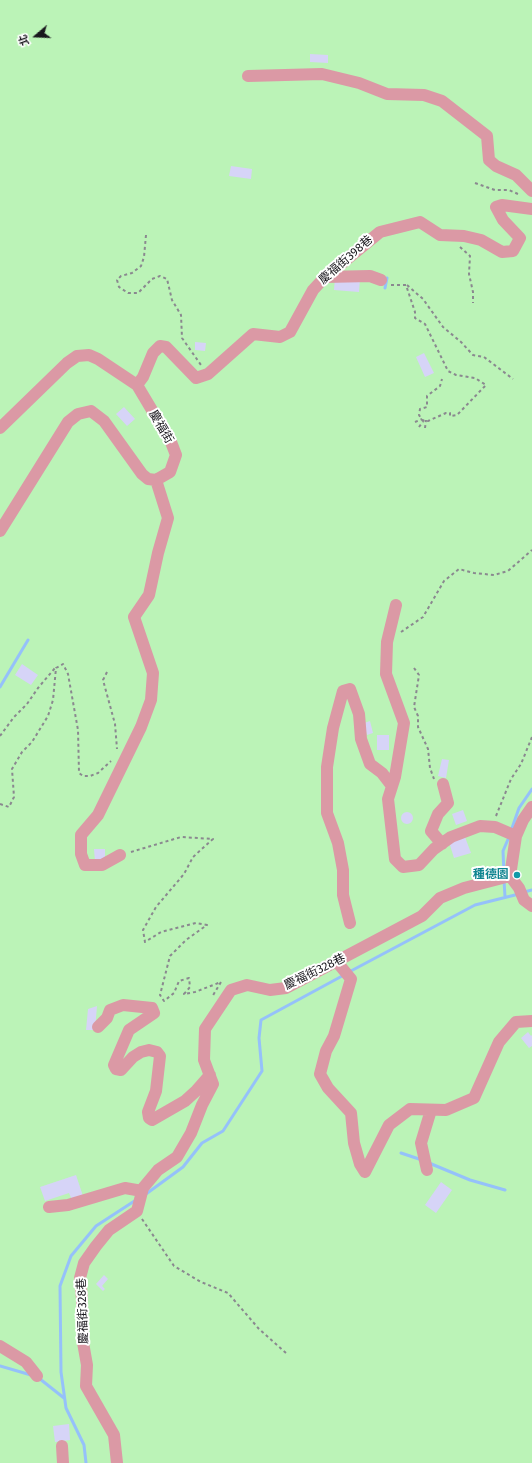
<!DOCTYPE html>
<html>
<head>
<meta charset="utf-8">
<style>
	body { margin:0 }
	#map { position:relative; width:532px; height:1463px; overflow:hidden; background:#f6f4fd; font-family:"Fira Sans","Noto Sans TC",sans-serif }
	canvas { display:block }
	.north { position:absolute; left:16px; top:16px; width:40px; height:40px; -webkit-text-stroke:3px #fff; paint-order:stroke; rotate:251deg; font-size:11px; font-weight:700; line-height:16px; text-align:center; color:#19171d }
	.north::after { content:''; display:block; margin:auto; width:14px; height:18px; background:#19171d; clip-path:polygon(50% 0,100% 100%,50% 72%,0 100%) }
</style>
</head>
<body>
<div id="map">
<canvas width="532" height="1463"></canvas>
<div class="north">北</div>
</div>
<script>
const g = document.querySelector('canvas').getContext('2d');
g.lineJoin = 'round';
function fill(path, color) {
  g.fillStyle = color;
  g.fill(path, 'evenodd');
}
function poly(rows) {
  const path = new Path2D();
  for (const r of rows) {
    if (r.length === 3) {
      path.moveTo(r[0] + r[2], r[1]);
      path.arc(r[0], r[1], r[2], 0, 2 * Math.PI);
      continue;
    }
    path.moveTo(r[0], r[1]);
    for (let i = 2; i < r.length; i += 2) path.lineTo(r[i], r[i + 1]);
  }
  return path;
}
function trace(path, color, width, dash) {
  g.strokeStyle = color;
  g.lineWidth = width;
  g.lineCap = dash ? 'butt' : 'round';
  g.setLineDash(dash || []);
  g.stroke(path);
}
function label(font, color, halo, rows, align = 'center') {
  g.font = font + ' "Fira Sans","Noto Sans TC",sans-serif';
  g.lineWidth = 4;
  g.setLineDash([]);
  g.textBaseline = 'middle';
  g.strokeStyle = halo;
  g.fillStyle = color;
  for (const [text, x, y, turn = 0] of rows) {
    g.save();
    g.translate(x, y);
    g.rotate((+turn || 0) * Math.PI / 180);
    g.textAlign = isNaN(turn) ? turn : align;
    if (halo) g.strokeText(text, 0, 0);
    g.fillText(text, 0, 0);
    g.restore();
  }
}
const green = poly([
	[0,0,532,0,532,1463,0,1463]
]);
const stream = poly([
	[385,288,387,278],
	[0,687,28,640],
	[511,831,519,808,532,789],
	[504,874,503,851,509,837],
	[504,880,505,897],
	[524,892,532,890],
	[349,972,475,905,519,894],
	[401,1153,422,1160],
	[429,1163,470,1180,505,1190],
	[146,1194,183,1167,202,1143,223,1131,262,1071,259,1038,261,1020,344,975],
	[0,1366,31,1375],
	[40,1379,64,1398],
	[86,1463,84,1445,66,1408,61,1372,60,1286,71,1256,96,1226,136,1200]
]);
const building = poly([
	[310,54,328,55,328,63,310,62],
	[231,166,252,169,251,179,229,176],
	[335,277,360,279,359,292,334,290],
	[195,342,206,343,205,351,195,350],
	[424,353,434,373,425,377,416,357],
	[124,407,135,419,127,426,116,414],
	[22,664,38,675,31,685,15,675],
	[370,721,373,733,367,735,364,723],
	[377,735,389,735,389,750,377,750],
	[442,759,449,760,446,778,438,776],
	[463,810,467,821,456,825,452,814],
	[407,818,6],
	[465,837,471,853,454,858,449,842],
	[94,849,105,849,105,862,95,862],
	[97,1006,95,1030,86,1030,88,1009],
	[528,1032,531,1036,532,1035,532,1046,529,1048,521,1038],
	[76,1175,83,1196,72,1200,69,1193,45,1201,40,1187],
	[441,1182,452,1190,436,1213,425,1205],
	[104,1275,108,1279,102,1286,105,1289,103,1291,96,1284],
	[69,1424,70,1440,55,1442,53,1426]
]);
const path = poly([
	[475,183,495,190,509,190,518,194],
	[146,235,144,257,141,266,132,273,121,276,117,280,119,287,128,293,138,293,152,279,160,276,167,279,172,300,181,315,182,338,201,365],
	[460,247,470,256,469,274,473,292,473,303],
	[391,285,406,285,415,312,415,318,425,324,448,371,456,375,475,378,486,385,457,415,450,416,450,413,446,413,428,421,422,420,419,415,420,409,427,407,427,396,440,386,442,379],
	[407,285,423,299,443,327,461,342,473,355,484,357,513,379],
	[415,422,422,419],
	[419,427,424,420],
	[425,428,426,420],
	[401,632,423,617,444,581,459,569,474,573,494,575,508,571,532,550],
	[414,668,419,675,414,707,418,716,418,727,428,749,430,768,434,779],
	[107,672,103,680,115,724,117,749],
	[0,736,14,717,27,704,38,688,55,668],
	[0,804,9,807,14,797,12,769,22,752,32,742,48,716,53,700,56,668,63,664,68,674,78,730,79,773,83,776,90,776,98,773,111,761],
	[496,816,511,779,521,764,532,737],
	[131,852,181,837,213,839,193,857,184,874,156,907,143,930,145,942,161,932,196,923,207,925,186,940,170,956,160,995,164,1001,174,993,179,981,189,978,190,987,184,994,195,992,221,982,212,997],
	[142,1219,174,1266,201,1282,228,1293,259,1329,286,1353]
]);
const minor = poly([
	[248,76,322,74,359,83,387,94,424,95,442,101,487,136,489,160,496,166,516,175,532,191],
	[325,277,370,276,381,280],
	[137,385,143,377,153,353,160,346,166,347,196,378,208,374,253,334,280,337,290,332,313,290,325,277,380,232,420,222,440,235,464,236,481,240,502,252,513,251,520,238,503,220,496,207,502,205,532,209],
	[0,428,67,363,77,356,89,355,98,359,137,385,171,442,176,455,170,472,156,480,148,479,142,474,104,421,91,411,78,414,68,422,0,531],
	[396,605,387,642,386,674,404,723,395,777,388,799,395,859,403,867,419,865,434,849,451,837,480,826,495,827,516,836],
	[442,844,431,831,438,814,448,803,443,784],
	[120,855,102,865,85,865,81,854,81,835,98,815,141,727,151,700,153,673,134,617,149,595,158,553,168,518,156,480],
	[510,876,516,836,523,820,532,807],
	[350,923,343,895,343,870,338,843,327,813,327,767,333,728,343,691,350,689,359,714,361,739,370,764,382,773,392,786],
	[337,962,351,979,334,1036,326,1051,320,1074,328,1088,351,1113,354,1143,360,1164,365,1172,389,1125,410,1109,446,1110,474,1098,499,1042,516,1022,532,1021],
	[98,1027,107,1018,110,1010,123,1005,152,1008,154,1013,129,1030,114,1065,116,1069,121,1070,133,1057,141,1052,149,1050,157,1052,160,1056,156,1091,148,1112,149,1118,152,1120,185,1101,196,1091,210,1075],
	[427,1170,421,1143,431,1110],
	[49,1207,68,1205,125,1188,142,1191],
	[0,1346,26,1362,37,1376],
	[62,1446,63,1463],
	[117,1463,114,1435,86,1386,87,1365,82,1337,82,1299,80,1278,84,1263,96,1246,109,1230,137,1211,143,1188,158,1170,177,1157,191,1133,202,1105,213,1084,204,1060,205,1029,231,990,247,985,270,990,286,988,422,916,440,898,464,888,510,876,519,888,524,900,532,906]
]);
const markers = [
	[517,875,4,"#0f9aa8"]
];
const streetNames = [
	["慶福街398巷",346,260,-41],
	["慶福街",161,427,60],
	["慶福街328巷",315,972,-26],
	["慶福街328巷",83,1311,-92]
];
const cultureNames = [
	["種德園",509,875]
];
fill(green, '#bbf3b7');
trace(stream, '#95c1fa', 3);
fill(building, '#d6d4f7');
trace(path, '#8a888f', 2, [3, 3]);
trace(minor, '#db99a5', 12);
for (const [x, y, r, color] of markers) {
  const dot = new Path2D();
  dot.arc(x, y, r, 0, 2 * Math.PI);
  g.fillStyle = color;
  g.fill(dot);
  trace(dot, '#fff', 1.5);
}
label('12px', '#19171d', '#fff', streetNames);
label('bold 12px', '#0d838f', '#fff', cultureNames, 'right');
</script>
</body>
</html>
